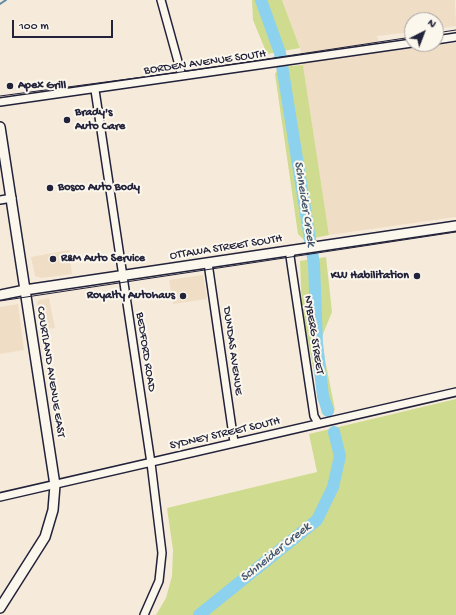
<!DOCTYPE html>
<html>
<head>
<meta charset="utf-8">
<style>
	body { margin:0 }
	#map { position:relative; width:456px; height:615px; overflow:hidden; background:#f6ebda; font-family:"Gochi Hand",sans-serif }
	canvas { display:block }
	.north { position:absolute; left:404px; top:12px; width:40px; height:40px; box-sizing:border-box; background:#fbf7ec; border:1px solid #a4a2a5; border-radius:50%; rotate:42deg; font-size:11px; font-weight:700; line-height:16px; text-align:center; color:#22223b }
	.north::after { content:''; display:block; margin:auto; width:14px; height:18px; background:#22223b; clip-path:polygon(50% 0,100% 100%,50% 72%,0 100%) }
	.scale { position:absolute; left:12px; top:20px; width:101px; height:18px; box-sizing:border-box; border:2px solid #22223b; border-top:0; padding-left:5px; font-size:12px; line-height:14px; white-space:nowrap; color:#22223b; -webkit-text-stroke:3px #fbf7ec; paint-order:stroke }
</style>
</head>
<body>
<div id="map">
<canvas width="456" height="615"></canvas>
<div class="north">N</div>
<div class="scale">100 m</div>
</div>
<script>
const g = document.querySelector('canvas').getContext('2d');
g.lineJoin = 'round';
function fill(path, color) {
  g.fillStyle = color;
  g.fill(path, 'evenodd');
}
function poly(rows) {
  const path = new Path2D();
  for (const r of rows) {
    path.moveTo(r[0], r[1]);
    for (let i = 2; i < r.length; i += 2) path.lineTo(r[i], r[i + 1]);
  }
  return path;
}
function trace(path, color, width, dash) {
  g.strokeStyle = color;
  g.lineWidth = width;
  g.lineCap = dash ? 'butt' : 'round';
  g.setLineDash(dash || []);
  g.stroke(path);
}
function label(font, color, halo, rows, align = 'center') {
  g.font = font + ' "Gochi Hand",sans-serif';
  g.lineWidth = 4;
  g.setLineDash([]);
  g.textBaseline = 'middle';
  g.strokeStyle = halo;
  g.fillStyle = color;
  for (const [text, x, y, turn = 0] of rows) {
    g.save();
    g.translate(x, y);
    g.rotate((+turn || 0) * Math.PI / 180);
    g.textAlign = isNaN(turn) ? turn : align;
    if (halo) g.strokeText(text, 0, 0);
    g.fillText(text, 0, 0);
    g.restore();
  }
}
const built = poly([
	[282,0,455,0,456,26,436,29,436,20,412,20,412,32,377,36,381,52,456,43,456,217,329,235,303,65,300,47],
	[69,250,72,274,42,278,35,276,31,257],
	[203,275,207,299,173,304,169,280],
	[49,298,55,328,41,330,37,302,39,300],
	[18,304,24,350,0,354,0,307]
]);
const green = poly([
	[252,0,282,0,300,48,267,54,253,20],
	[303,65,329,235,304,240,298,234,275,74,279,67],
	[326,257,332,312,321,339,335,410,322,414,302,310,300,261],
	[456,399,456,615,156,615,166,598,172,576,173,550,167,508,317,472,309,434]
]);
const stream = poly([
	[0,4,6,0]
]);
const river = poly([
	[261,0,280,53,314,264,317,343,323,396,328,411],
	[199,615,317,520,333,487,340,456,334,432]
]);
const street = poly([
	[161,0,182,76],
	[436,40,456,37],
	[95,90,151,463,162,553,159,581,144,615],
	[0,102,412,43],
	[0,200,12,198],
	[292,250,290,256,291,263,314,416,318,423],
	[208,263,234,442],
	[0,497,456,392]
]);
const secondary = poly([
	[0,127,55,485,53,510,45,537,0,608],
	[0,295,25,290,456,226]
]);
const tram = poly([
	[436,33,456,30],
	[0,96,181,72,412,37],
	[0,301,456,232]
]);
const markers = [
	[10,86,4,"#22223b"],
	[67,120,4,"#22223b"],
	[50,188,4,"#22223b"],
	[53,259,4,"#22223b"],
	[417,276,4,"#22223b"],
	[183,296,4,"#22223b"]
];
const streetNames = [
	["BORDEN AVENUE SOUTH",205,63,-8],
	["OTTAWA STREET SOUTH",226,248,-9],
	["NYBERG STREET",313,335,81],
	["DUNDAS AVENUE",232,351,82],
	["BEDFORD ROAD",145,352,81],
	["COURTLAND AVENUE EAST",50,372,81],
	["SYDNEY STREET SOUTH",225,434,-13]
];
const poiNames = [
	["Apex Grill",18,86],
	["Brady's",75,113],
	["Auto Care",75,127],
	["Bosco Auto Body",58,188],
	["R&M Auto Service",61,259],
	["KW Habilitation",409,276,"right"],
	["Royalty Autohaus",175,296,"right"]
];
const waterNames = [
	["Schneider Creek",304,204,81],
	["Schneider Creek",276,553,-39]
];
fill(built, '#f0ddc5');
fill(green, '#cfdb8f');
trace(stream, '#628ca6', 2);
trace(river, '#8cd2ee', 12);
trace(street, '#22223b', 10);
trace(secondary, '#22223b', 12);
trace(street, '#fbf7ec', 7);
trace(secondary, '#fbf7ec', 9);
trace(tram, '#22223b', 1);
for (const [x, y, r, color] of markers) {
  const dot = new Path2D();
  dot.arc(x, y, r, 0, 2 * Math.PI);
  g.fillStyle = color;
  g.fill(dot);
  trace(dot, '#fbf7ec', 1.5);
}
label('12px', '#22223b', '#fbf7ec', streetNames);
label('bold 12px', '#22223b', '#fbf7ec', poiNames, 'left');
label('italic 13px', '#425771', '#fbf7ec', waterNames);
</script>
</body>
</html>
